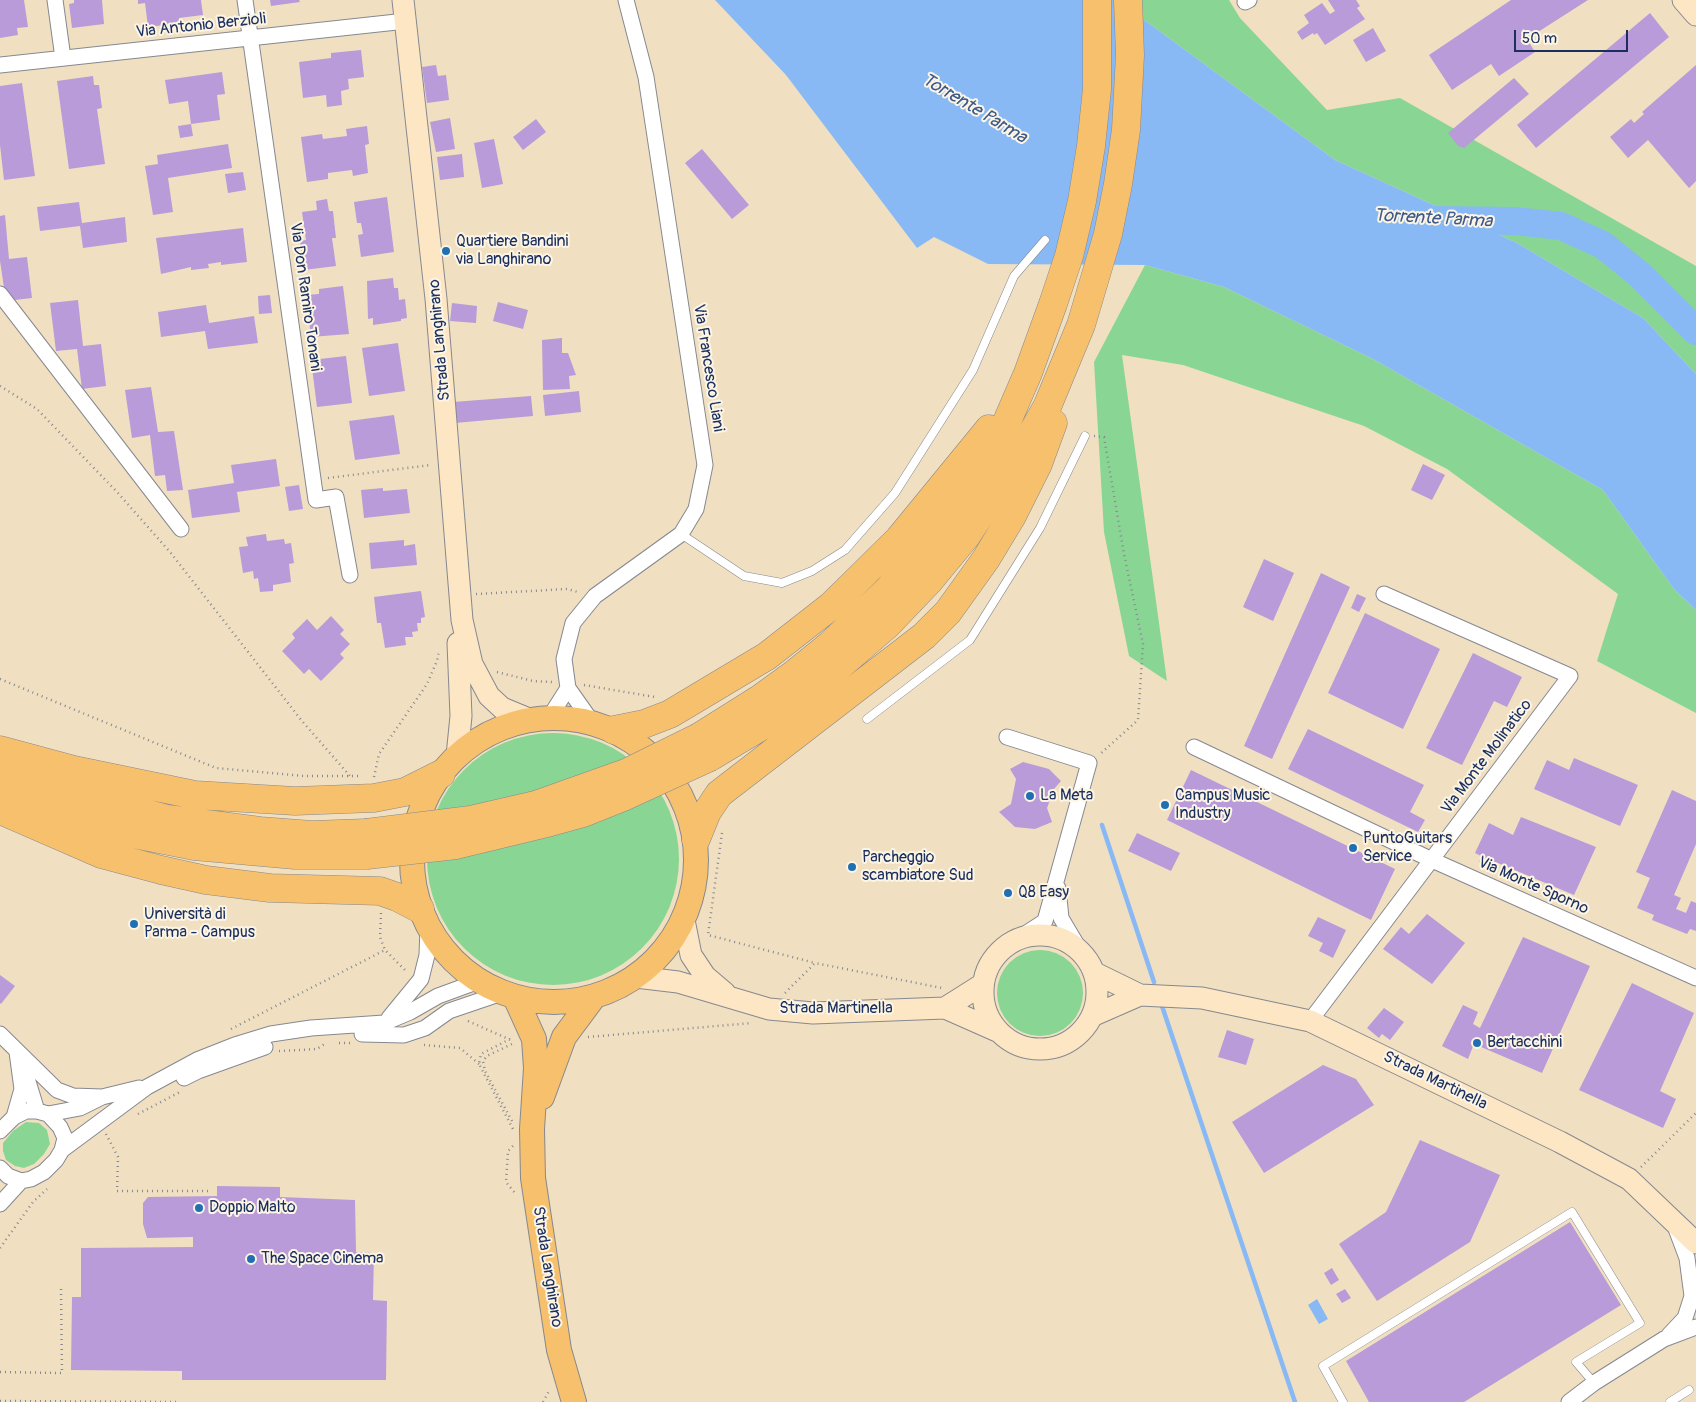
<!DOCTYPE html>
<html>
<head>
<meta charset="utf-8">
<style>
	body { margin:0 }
	#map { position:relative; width:1696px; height:1402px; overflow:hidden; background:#f0e0c1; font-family:Pangolin,sans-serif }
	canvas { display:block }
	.scale { position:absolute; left:1514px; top:30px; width:114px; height:22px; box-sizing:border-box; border:2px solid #1b2f5e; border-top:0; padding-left:6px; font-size:15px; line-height:18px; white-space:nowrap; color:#1b2f5e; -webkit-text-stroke:4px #fcf5e5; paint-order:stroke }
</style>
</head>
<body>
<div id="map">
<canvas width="1696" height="1402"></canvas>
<div class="scale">50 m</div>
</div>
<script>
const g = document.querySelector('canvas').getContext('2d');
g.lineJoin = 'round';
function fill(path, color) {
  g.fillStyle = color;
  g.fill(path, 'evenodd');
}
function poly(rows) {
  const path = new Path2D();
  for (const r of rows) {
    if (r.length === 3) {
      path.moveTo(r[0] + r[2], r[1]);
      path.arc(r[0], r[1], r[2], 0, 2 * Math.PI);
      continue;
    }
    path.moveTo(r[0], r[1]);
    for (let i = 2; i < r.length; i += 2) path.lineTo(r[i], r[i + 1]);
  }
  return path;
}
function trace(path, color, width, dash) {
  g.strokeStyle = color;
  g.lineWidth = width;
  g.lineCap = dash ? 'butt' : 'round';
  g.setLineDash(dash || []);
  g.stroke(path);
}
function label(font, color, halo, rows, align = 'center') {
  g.font = font + ' Pangolin,sans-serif';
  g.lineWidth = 4;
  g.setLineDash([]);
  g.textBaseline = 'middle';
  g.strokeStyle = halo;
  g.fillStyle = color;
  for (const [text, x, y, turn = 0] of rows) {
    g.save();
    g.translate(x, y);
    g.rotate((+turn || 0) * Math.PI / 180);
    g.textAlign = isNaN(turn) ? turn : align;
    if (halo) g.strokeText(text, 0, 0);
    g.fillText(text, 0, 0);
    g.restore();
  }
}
const green = poly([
	[1117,0,1229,0,1240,18,1327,110,1400,98,1696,266,1696,374,1643,318,1517,243,1335,160],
	[1145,265,1224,287,1373,359,1603,490,1674,589,1696,610,1696,713,1597,661,1618,594,1447,469,1364,426,1183,365,1122,355,1167,681,1129,656,1104,532,1094,362],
	[553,859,126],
	[1040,993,43],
	[26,1122,39,1123,47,1130,50,1144,44,1154,34,1164,24,1168,15,1166,6,1160,3,1151,3,1143,13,1131]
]);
const water = poly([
	[715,0,1117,0,1335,160,1517,243,1643,318,1696,374,1696,610,1674,589,1603,490,1373,359,1224,287,1145,265,988,264,934,237,917,248,786,75],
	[1317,1299,1328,1319,1319,1324,1308,1305]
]);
const stream = poly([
	[1102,825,1154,982],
	[1162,1006,1295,1402]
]);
const river = poly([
	[1431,220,1515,221,1561,226,1603,245,1640,275,1696,331]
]);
const building = poly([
	[0,0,24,0,28,27,17,28,18,35,0,38],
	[74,0,102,0,104,24,72,28,69,4,74,3],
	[138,0,201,0,203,15,179,18,180,23,148,27,145,3,138,4],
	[270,0,299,0,300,2,271,6],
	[1328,0,1356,0,1360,6,1357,8,1365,19,1325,45,1317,33,1314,35,1313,33,1302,40,1297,32,1309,23,1304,15,1322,3,1330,14,1335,11],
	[1511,0,1588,0,1527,39,1535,52,1499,76,1491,64,1452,90,1429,55],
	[1650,13,1669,37,1536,148,1517,125],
	[1373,28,1386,51,1366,62,1353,40],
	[361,50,364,77,348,79,349,89,341,91,342,105,327,107,326,95,303,98,299,62,331,58,331,53],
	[436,65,438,76,446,75,449,100,427,103,422,67],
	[1696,65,1696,181,1689,188,1648,140,1628,158,1610,137,1631,119,1634,123,1644,114,1642,112],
	[222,72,225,94,217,95,220,120,191,124,193,136,180,138,178,126,191,124,188,101,169,104,165,80],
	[93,76,94,85,99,85,102,108,97,109,105,164,69,169,57,81],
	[1514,78,1529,94,1464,148,1458,146,1448,133],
	[22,83,35,176,4,180,0,145,0,86],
	[450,118,455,149,436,152,430,122],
	[536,119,546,132,523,150,513,137],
	[367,126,369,144,365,145,368,173,353,176,352,170,328,173,328,179,307,182,301,137,322,134,323,139,347,136,346,129],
	[494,139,503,184,482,188,474,143],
	[228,144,232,168,168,178,173,212,153,215,145,166,158,164,157,155],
	[702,149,749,205,732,219,685,163],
	[462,154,464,177,440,180,437,157],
	[243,172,246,190,228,193,225,174],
	[387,197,394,252,361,257,358,235,363,234,361,223,357,223,354,202],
	[327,199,329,211,333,211,336,238,332,238,336,266,304,270,300,241,306,240,302,212,317,210,316,201],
	[79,202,82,223,125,217,127,242,83,248,80,226,40,231,37,207],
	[5,215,9,259,27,257,32,298,6,301,0,261,0,216],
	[243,228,247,262,221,265,221,262,208,264,209,268,191,270,191,267,161,274,156,238],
	[393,278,394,288,398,288,399,300,405,299,407,318,401,319,401,321,373,325,373,318,368,319,367,281],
	[343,286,349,334,311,337,306,295,319,294,319,289],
	[270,295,272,313,259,314,258,296],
	[78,300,83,346,101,344,106,386,82,389,77,349,56,351,50,303],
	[498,302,528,310,523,329,493,321],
	[452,303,477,306,476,323,450,321],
	[206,305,209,323,254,316,258,343,208,349,205,331,161,337,158,312],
	[562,338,562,353,568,353,576,375,569,376,570,389,543,390,542,340],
	[398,343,405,391,369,396,362,348],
	[346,356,352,403,317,407,311,360],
	[151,387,158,432,174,431,183,490,167,491,165,475,155,476,150,435,132,438,125,390],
	[579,391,581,412,545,416,543,395],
	[531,396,533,416,455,423,453,402],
	[394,415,400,454,355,460,349,421],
	[276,459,280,486,237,492,240,512,192,518,188,490,234,483,231,465],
	[1423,464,1445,475,1432,500,1411,490],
	[299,485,303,509,289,511,285,487],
	[383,488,383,491,407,489,410,513,364,518,361,490],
	[266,534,267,541,284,539,285,544,291,543,294,563,289,564,291,582,273,585,273,591,260,592,258,578,254,579,253,571,243,573,239,547,248,546,246,537],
	[404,540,404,546,415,544,417,565,371,569,369,543],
	[1264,559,1294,573,1273,621,1243,607],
	[1321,573,1350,587,1272,759,1244,746],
	[421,591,425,617,421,618,421,623,417,623,418,631,412,632,413,637,405,637,406,645,385,648,381,623,377,623,374,597],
	[1357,594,1366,598,1359,612,1351,608],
	[1365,613,1440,649,1403,729,1328,693],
	[331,616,344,630,340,634,350,644,340,654,344,658,321,681,309,669,304,674,282,651,295,638,292,634,307,619,317,630],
	[1473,653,1522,677,1507,707,1494,701,1462,765,1426,748],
	[1308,729,1424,785,1410,812,1425,820,1418,832,1288,769],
	[1574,758,1638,785,1620,826,1534,789,1547,760,1569,770],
	[1023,762,1049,769,1061,781,1054,789,1047,808,1052,822,1035,829,1015,827,999,812,1011,804,1016,779,1010,769],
	[1191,770,1395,869,1371,920,1167,820],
	[1672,790,1696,801,1696,844,1674,895,1681,898,1676,909,1686,913,1691,901,1696,903,1696,931,1690,929,1687,934,1652,920,1654,915,1637,908,1650,878,1636,872],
	[1521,817,1596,847,1574,895,1493,861,1491,866,1479,862,1481,856,1475,853,1489,823,1513,835],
	[1137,833,1180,853,1171,871,1128,851],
	[1427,914,1465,943,1432,984,1383,949,1401,927,1409,934],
	[1318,917,1346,930,1333,958,1319,951,1323,943,1308,936],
	[1523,937,1590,966,1542,1073,1474,1044,1468,1059,1442,1046,1463,1005,1478,1012,1473,1024,1480,1028],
	[0,975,15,986,1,1004,0,1003],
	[1632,983,1694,1013,1660,1091,1676,1099,1663,1128,1579,1090],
	[1384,1008,1404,1022,1390,1040,1382,1034,1379,1038,1367,1028],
	[1227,1030,1254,1039,1246,1065,1218,1057],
	[1323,1065,1356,1079,1374,1105,1264,1173,1232,1122],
	[1420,1140,1500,1175,1470,1242,1377,1301,1339,1244,1386,1212],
	[217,1186,280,1187,280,1197,355,1200,356,1252,374,1253,373,1300,387,1301,386,1380,182,1380,182,1371,71,1370,72,1297,81,1297,81,1248,193,1247,193,1237,147,1238,143,1224,143,1203,148,1197,217,1196],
	[1570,1222,1621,1305,1464,1402,1369,1402,1346,1361],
	[1332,1268,1339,1280,1331,1285,1324,1273],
	[1345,1289,1351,1298,1342,1303,1336,1294]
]);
const path = poly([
	[0,386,37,409,118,493,170,552,302,721,350,776],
	[1094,436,1104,437,1124,554,1143,644,1138,720,1099,755],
	[328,478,431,465],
	[476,594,567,589,578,592],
	[497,672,533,681,553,682],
	[0,679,216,768,304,776,360,776],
	[584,685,655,697],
	[374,777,379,754,427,684,437,661,439,651],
	[722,833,708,935,815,963],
	[381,913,380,937,385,950,407,972],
	[785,993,815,963,942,988],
	[468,1021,513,1041],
	[231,1029,385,950],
	[588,1037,752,1023],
	[510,1039,481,1054,479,1064,513,1129],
	[339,1043,351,1043],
	[424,1045,460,1048,479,1064],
	[279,1051,317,1049,326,1043],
	[138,1114,180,1092],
	[512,1121,485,1071,483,1061,487,1056,514,1043],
	[106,1134,118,1157,117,1191,208,1191],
	[513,1146,508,1151,506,1182,515,1193],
	[1641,1167,1696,1113],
	[0,1248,33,1202,47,1189],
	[0,1372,62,1373,61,1287],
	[0,1401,176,1402],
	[543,1402,549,1391]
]);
const lane = poly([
	[681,534,744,576,782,583,812,571,845,550,895,493,973,370,1014,276,1045,240],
	[867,719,970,640,1040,528,1085,436],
	[1343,1402,1323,1366,1572,1212,1640,1323,1576,1362,1594,1383],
	[1670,1402,1689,1390]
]);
const street = poly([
	[55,0,63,58],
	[245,0,316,500,336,497,350,575],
	[1245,2,1249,0],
	[0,65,406,21],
	[0,294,181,529],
	[549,718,568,688],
	[592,722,568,688,564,659,573,623,595,596,681,534,696,509,705,465,646,77,626,0],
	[1007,737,1089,763,1045,921,1019,938],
	[1194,747,1432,860,1696,978],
	[1058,888,1061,918,1080,950],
	[389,1018,421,979,427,955,428,927],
	[1310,1021,1570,676,1384,594],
	[0,1034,57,1090,73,1096,102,1097],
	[362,1034,404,1035,425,1028,449,1011,502,993],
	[26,1075,37,1111],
	[184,1078,198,1071,265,1047],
	[48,1114,80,1108,102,1097,139,1088],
	[14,1117,22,1089,17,1052],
	[0,1131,14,1117,26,1111,37,1111,48,1114,60,1127,65,1138,62,1150,56,1160,44,1172,31,1179,21,1181,8,1176,0,1168],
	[62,1150,147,1087,197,1060,235,1045,271,1034,311,1028,384,1023,410,1012,438,996,479,981],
	[0,1204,21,1181],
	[1669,1335,1685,1318,1692,1296,1687,1258,1675,1226],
	[1569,1402,1594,1383,1664,1339,1696,1327]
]);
const secondary = poly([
	[403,0,436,299,462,620,472,664,489,696,502,708,531,720],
	[1683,0,1696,15],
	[457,756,461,716,458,643],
	[684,920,691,955,705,976,725,993],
	[1040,992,57],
	[1095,973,1140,995,1202,998,1310,1021,1560,1142,1629,1179,1696,1243],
	[636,977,678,982,769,1009,813,1013,945,1008,997,1031],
	[945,1008,983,984],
	[1092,1016,1140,995]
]);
const primary = poly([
	[554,860,142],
	[515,997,534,1039,536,1068,532,1129,533,1178,559,1350,574,1402],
	[542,1097,564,1037,593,998]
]);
const highway = poly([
	[614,730,644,724,670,714,767,656,831,606,899,539,989,429],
	[699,737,761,698,794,674,831,644,888,590,960,502,999,440,1028,373,1053,304,1069,256,1082,201,1091,146,1097,89,1097,0],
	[0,750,74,770,195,795,295,801,374,798,405,792,441,774],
	[710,757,765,724,810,691,887,625,929,581,967,535,1026,444,1047,407,1081,325,1108,234,1118,184,1126,130,1130,55,1128,0],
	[6,768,93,799,167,819,260,831,312,835,366,833],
	[0,789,109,829,194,846,295,855,367,855],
	[0,810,101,854,161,870,206,880,270,888,380,891,397,897,420,909],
	[696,839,707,812,719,794,924,636,948,612,986,559,1012,516,1038,464,1053,423]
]);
const highwayBridge = poly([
	[366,833,471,820,536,805,626,773,699,737],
	[367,855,456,845,543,824,583,813,623,797,710,757]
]);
const markers = [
	[446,251,5,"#1f6fb2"],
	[1030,796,5,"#1f6fb2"],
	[1165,805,5,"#1f6fb2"],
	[1353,848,5,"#1f6fb2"],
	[852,867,5,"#1f6fb2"],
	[1008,893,5,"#1f6fb2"],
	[134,924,5,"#1f6fb2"],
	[1477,1043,5,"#1f6fb2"],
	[199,1208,5,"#1f6fb2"],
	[251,1259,5,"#1f6fb2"]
];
const streetNames = [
	["Via Antonio Berzioli",201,26,-6],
	["Via Don Ramiro Tonani",305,297,82],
	["Strada Langhirano",440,340,-95],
	["Via Francesco Liani",708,368,81],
	["Via Monte Molinatico",1487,757,-53],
	["Via Monte Sporno",1533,886,24],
	["Strada Martinella",836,1009],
	["Strada Martinella",1435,1081,26],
	["Strada Langhirano",547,1267,81]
];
const poiNames = [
	["Quartiere Bandini",456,242],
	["via Langhirano",456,260],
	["La Meta",1040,796],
	["Campus Music",1175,796],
	["Industry",1175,814],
	["PuntoGuitars",1363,839],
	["Service",1363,857],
	["Parcheggio",862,858],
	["scambiatore Sud",862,876],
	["Q8 Easy",1018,893],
	["Università di",144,915],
	["Parma - Campus",144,933],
	["Bertacchini",1487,1043],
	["Doppio Malto",209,1208],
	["The Space Cinema",261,1259]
];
const waterNames = [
	["Torrente Parma",974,109,31],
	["Torrente Parma",1433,219,3]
];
fill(green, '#89d694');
fill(water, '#88b9f4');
trace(stream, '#88b9f4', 4.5);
trace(river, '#88b9f4', 28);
fill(building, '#b89bd8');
trace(lane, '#868890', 9);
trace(street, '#868890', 17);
trace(secondary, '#868890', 23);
trace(primary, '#868890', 26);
trace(highway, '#868890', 29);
trace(path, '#868890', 2.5, [1, 4]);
trace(lane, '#fff', 8);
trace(street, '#fff', 15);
trace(secondary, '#fce6c4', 21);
trace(primary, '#f7c06c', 24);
trace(highway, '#f7c06c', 28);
trace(highwayBridge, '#868890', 29, []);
trace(highwayBridge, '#f7c06c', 28);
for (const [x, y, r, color] of markers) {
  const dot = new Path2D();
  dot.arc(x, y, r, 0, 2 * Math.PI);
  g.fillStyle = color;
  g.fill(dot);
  trace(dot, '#fcf5e5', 2);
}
label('16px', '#1b2f5e', '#fcf5e5', streetNames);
label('16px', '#1b2f5e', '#fcf5e5', poiNames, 'left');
label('italic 18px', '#3c588b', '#fcf5e5', waterNames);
</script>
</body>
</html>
